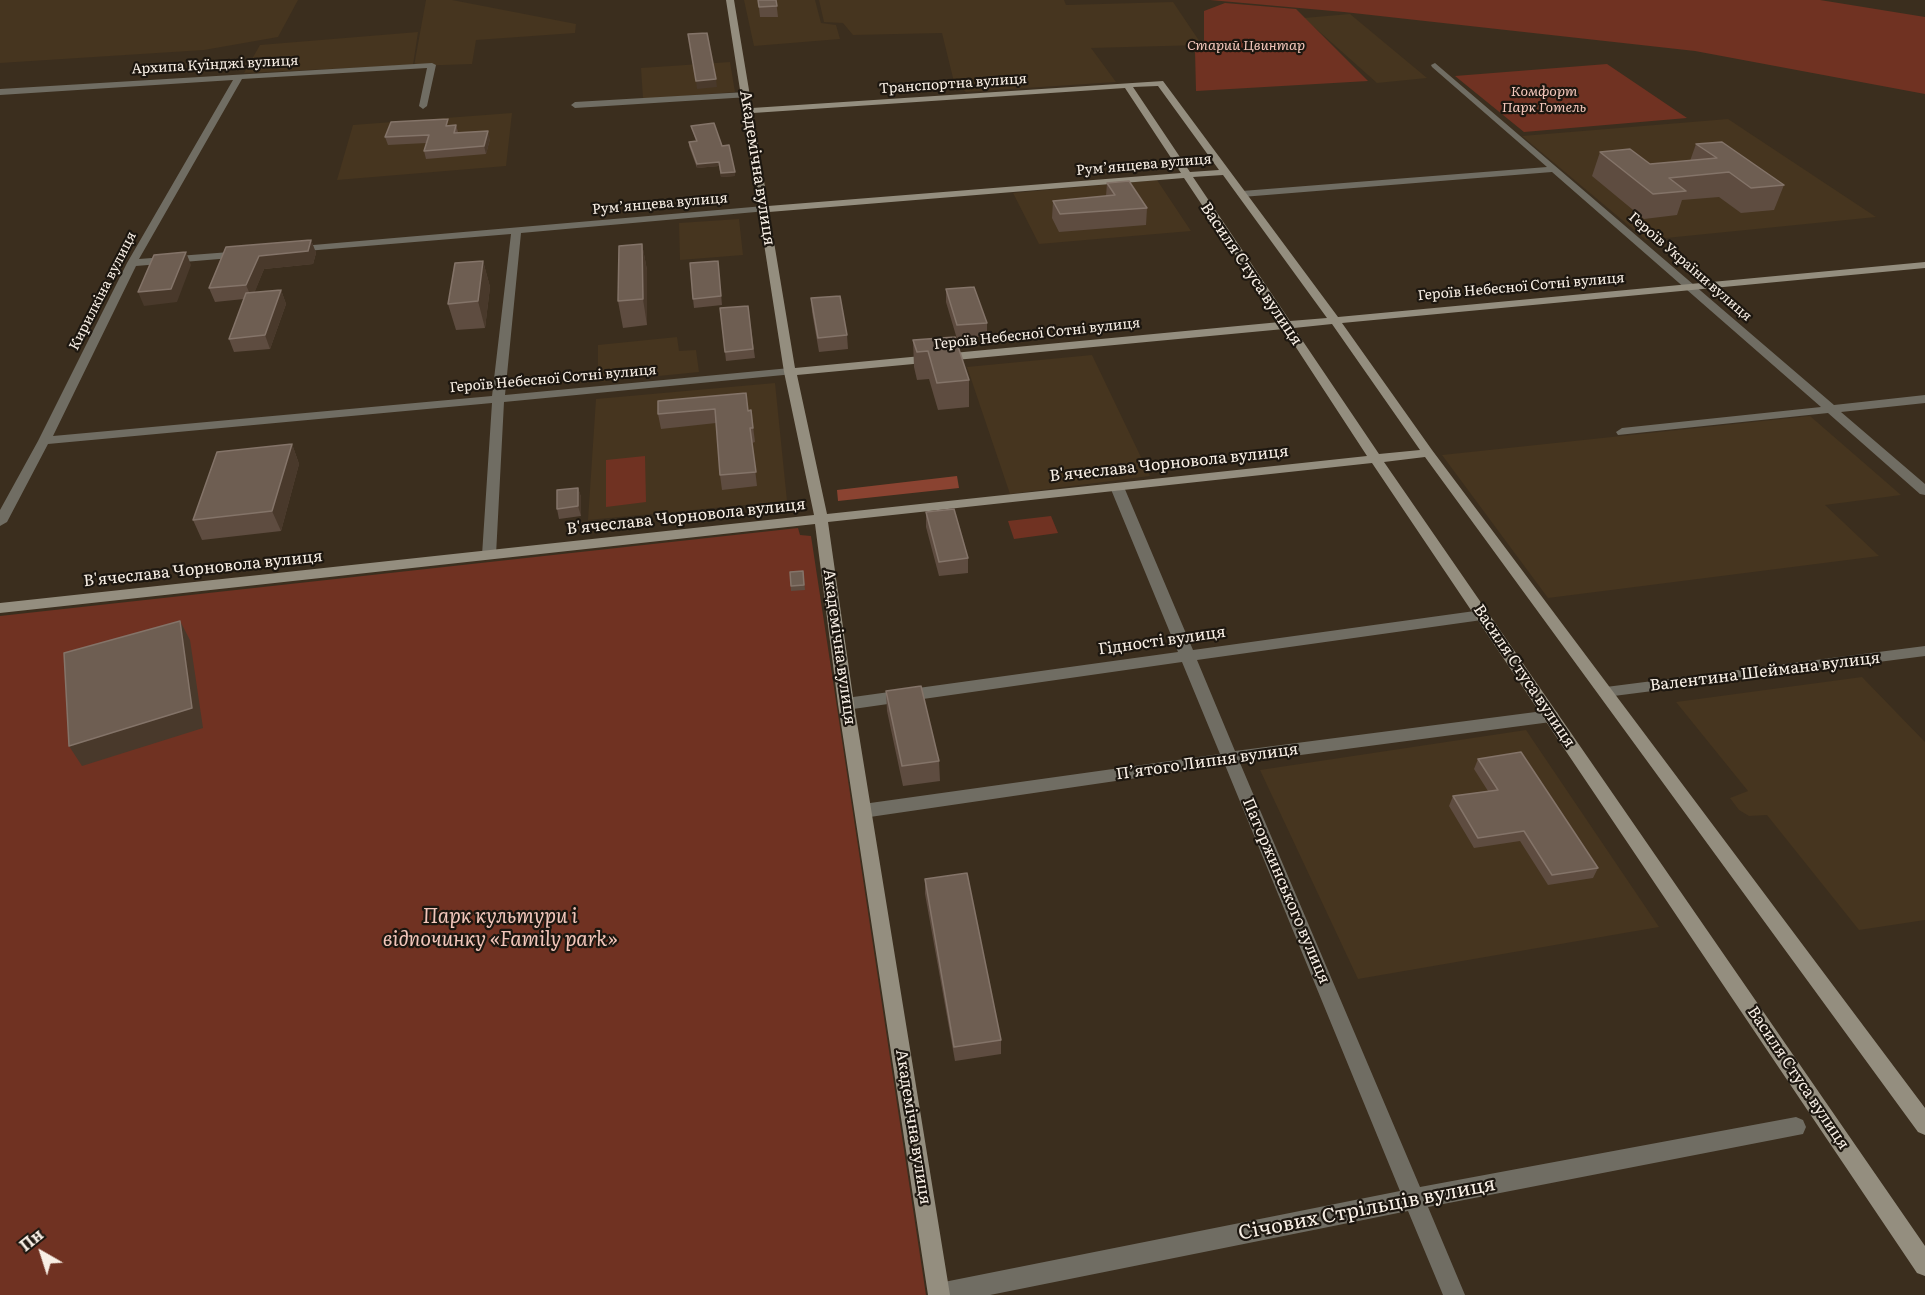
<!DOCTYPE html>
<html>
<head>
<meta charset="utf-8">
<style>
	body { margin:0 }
	#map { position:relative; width:1925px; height:1295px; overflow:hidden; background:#3b2e1e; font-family:Literata,serif }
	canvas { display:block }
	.north { position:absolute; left:12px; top:1223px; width:60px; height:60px; -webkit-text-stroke:4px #1d1710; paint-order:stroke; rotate:321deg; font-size:16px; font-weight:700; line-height:24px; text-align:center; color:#f8efe5 }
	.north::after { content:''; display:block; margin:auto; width:21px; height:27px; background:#f8efe5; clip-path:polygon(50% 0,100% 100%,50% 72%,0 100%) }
</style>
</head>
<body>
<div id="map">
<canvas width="1925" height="1295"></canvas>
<div class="north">Пн</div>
</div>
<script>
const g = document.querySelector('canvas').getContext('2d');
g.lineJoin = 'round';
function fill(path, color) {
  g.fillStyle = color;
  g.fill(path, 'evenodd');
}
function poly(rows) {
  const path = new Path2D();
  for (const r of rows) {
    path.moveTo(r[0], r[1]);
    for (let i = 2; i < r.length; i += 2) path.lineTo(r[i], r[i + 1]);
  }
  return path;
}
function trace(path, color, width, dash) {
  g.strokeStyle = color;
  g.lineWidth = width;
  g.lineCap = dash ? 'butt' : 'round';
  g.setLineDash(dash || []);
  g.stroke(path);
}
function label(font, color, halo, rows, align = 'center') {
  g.font = font + ' Literata,serif';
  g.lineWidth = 4.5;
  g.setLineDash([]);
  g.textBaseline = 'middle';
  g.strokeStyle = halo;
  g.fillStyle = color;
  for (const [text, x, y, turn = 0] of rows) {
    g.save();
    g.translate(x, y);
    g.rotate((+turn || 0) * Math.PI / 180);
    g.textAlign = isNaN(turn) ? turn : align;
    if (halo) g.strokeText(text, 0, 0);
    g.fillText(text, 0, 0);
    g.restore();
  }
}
const built = poly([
	[0,0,298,0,278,37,204,50,0,63],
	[426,0,452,0,576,24,575,33,476,40,472,64,414,66],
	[744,0,815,0,821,23,836,25,840,39,754,46],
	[819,0,1064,0,1066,5,1173,2,1202,45,1091,48,1116,82,966,92,954,82,942,33,853,35,843,23,824,22],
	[1350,14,1427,78,1377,83,1304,18],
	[418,32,413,65,244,73,260,45],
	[730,62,735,92,643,99,641,68],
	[512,113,506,166,337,180,353,125],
	[1728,119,1876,217,1646,240,1522,136],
	[1157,180,1191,231,1039,244,1013,193],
	[739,219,743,255,680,260,679,223],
	[677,337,679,351,696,350,699,372,598,382,598,345],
	[1092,355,1150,476,1010,494,967,367],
	[775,383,787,501,588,520,596,399],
	[1810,416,1901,495,1825,505,1879,556,1548,598,1442,455],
	[1862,677,1925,742,1925,920,1859,930,1767,815,1749,816,1739,810,1730,798,1748,791,1676,702],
	[1526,730,1659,927,1358,979,1260,770]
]);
const green = poly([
	[1210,0,1820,0,1925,17,1925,94,1695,51,1344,12],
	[1225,3,1296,9,1368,81,1196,91,1195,50,1204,48,1204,11],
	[1607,64,1687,118,1524,132,1455,76],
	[645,456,646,502,606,507,606,460],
	[1051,516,1058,533,1014,539,1008,521],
	[798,528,800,535,811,536,926,1295,0,1295,0,616]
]);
const forest = poly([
	[957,476,959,488,838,501,837,490]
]);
const street = poly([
	[432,63,436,65,427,106,423,109,419,106,427,68,242,79,139,259,243,251,248,254,243,257,136,266,53,436,492,396,511,234,294,252,289,249,290,247,764,206,767,207,767,211,521,233,505,395,790,368,796,372,794,374,504,402,496,555,489,559,482,555,492,403,48,444,7,522,0,526,0,510,38,441,127,263,233,80,0,95,0,89,432,63],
	[1435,63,1834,405,1925,395,1925,403,1841,412,1925,484,1925,495,1920,494,1828,413,1618,435,1616,432,1622,428,1821,407,1552,172,1242,197,1237,194,1242,191,1547,167,1432,67,1431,65,1435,63],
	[746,92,749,93,749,97,575,108,571,105,575,102,746,92],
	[1117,483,1124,487,1193,650,1482,610,1489,615,1482,620,1197,660,1235,751,1551,710,1557,712,1559,716,1557,720,1551,722,1240,763,1420,1187,1796,1117,1803,1120,1806,1127,1803,1134,1428,1207,1465,1295,1443,1295,1408,1211,990,1295,928,1295,931,1286,939,1283,1400,1191,1225,765,863,818,857,816,855,811,857,806,863,804,1220,754,1182,662,846,710,840,708,838,704,840,700,846,698,1178,652,1110,487,1117,483],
	[1925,646,1925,656,1606,697,1601,696,1598,692,1601,688,1606,687,1925,646]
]);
const secondary = poly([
	[726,0,734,0,752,108,1163,81,1338,317,1925,262,1925,268,1342,323,1432,450,1925,1108,1925,1135,1918,1132,1425,457,1384,462,1925,1246,1925,1276,1917,1273,1372,463,828,522,854,704,950,1295,928,1295,838,704,815,524,0,613,0,603,814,515,784,372,726,0],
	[1158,86,1219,170,1190,172,1133,87,1158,86],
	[1125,88,1181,173,768,206,753,113,1125,88],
	[1223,175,1327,318,1290,321,1193,177,1223,175],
	[1184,178,1280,322,795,368,769,212,1184,178],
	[1332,324,1420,450,1379,454,1294,328,1332,324],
	[1284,329,1367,456,827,514,797,375,1284,329]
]);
const wall = poly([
	[758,0,776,0,778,17,760,17],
	[456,125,458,132,490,139,486,154,426,159,424,151,426,143,388,145,385,137],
	[691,126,722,146,735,176,721,177,719,166,697,168,689,146,689,142,696,141],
	[1696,144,1784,185,1774,210,1741,213,1719,197,1682,200,1677,215,1644,219,1592,176,1600,152,1650,164,1690,161],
	[1107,183,1147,208,1146,225,1059,232,1052,218,1053,201,1106,196],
	[311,240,316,253,313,264,264,269,254,293,281,290,286,304,270,349,234,352,229,339,244,299,215,302,209,288],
	[642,244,647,270,647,325,623,328,618,301],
	[483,261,490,287,485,328,456,330,448,304],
	[718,261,722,305,694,308,693,299],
	[946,289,987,323,987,336,957,339,946,302],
	[811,298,847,335,848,349,819,352,812,312],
	[748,306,755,358,726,361,720,308],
	[913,340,969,380,969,407,938,410,929,379,917,380,914,367],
	[658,401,751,410,755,442,752,443,757,486,722,490,720,475,716,423,661,429,658,414],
	[292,444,299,464,281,531,202,540,193,520],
	[578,488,581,497,581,516,559,519,557,509],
	[926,512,968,558,968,573,939,576,926,527],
	[803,571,805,590,791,591,790,572],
	[886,691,939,761,940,781,903,786,887,711],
	[1478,759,1598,868,1593,878,1548,885,1520,841,1474,848,1449,806,1453,796,1488,791,1474,769],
	[925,879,1001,1040,1001,1054,955,1061,925,894]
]);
const shadedWall = poly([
	[716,79,717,87,697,89,696,81],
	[488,131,490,139,486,154,484,146],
	[719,162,719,166,697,168,697,164],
	[735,172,735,176,721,177,721,173],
	[311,240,316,253,313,264,264,269,252,299,246,285,259,256],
	[642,244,647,270,647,325,643,299],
	[186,252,191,265,177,302,144,306,138,292],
	[483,261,490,287,485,328,478,301],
	[281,290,286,304,270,349,265,335],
	[292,444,299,464,281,531,272,511],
	[578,488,581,497,581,516,578,506],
	[180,621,190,640,203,728,82,766,69,746]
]);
const building = poly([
	[758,0,776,0,777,6,759,7,758,0],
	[707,33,716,79,696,81,688,34,707,33],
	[448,119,446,126,456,125,454,133,488,131,484,146,424,151,429,135,385,137,391,122,448,119],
	[714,123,722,146,729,145,735,172,721,173,719,162,697,164,689,142,697,141,691,126,714,123],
	[1722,142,1784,185,1751,188,1729,172,1669,178,1686,191,1653,194,1600,152,1630,149,1650,164,1717,158,1696,144,1722,142],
	[1129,181,1147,208,1060,214,1053,201,1115,195,1107,183,1129,181],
	[311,240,308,251,259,256,246,285,209,288,226,247,311,240],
	[642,244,643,299,618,301,619,246,642,244],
	[186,252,171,289,138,292,154,255,186,252],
	[483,261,478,301,448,304,455,263,483,261],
	[718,261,721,296,693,299,690,263,718,261],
	[974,287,987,323,957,325,946,289,974,287],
	[281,290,265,335,229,339,246,293,281,290],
	[840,296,847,335,818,338,811,298,840,296],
	[748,306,753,349,725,352,720,308,748,306],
	[955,337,969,380,937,383,928,351,917,352,913,340,955,337],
	[746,393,748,411,751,410,753,428,750,428,756,472,720,475,715,409,658,414,658,401,746,393],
	[292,444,272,511,193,520,217,452,292,444],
	[578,488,578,506,557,509,557,490,578,488],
	[954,509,968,558,939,562,926,512,954,509],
	[803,571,804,585,791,586,790,572,803,571],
	[180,621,192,708,69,746,64,653,180,621],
	[921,686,939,761,902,766,886,691,921,686],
	[1521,752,1598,868,1552,875,1524,831,1478,838,1453,796,1498,790,1478,759,1521,752],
	[967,873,1001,1040,954,1047,925,879,967,873]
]);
const farParknames = [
	["Старий Цвинтар",1246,46],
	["Комфорт",1544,92],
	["Парк Готель",1544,108]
];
const farStreetnames = [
	["Архипа Куїнджі вулиця",215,65,-3],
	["Транспортна вулиця",953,84,-4],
	["Рум’янцева вулиця",1144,165,-5],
	["Рум’янцева вулиця",660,204,-5],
	["Героїв України вулиця",1690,267,41],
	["Героїв Небесної Сотні вулиця",1521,287,-5],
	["Кирилкіна вулиця",103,291,-63],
	["Героїв Небесної Сотні вулиця",1037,334,-6],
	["Героїв Небесної Сотні вулиця",553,379,-5]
];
const streetNames = [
	["Академічна вулиця",757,168,81],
	["Василя Стуса вулиця",1251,274,56],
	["В'ячеслава Чорновола вулиця",1169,464,-6],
	["В'ячеслава Чорновола вулиця",686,517,-6],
	["В'ячеслава Чорновола вулиця",203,569,-6],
	["Гідності вулиця",1162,641,-8],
	["Академічна вулиця",839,647,82],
	["Валентина Шеймана вулиця",1765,672,-7],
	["Василя Стуса вулиця",1524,676,56],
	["П’ятого Липня вулиця",1207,762,-8],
	["Паторжинського вулиця",1286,891,67],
	["Василя Стуса вулиця",1798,1078,56],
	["Академічна вулиця",913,1127,81]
];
const nearParknames = [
	["Парк культури і",500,917],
	["відпочинку «Family park»",500,940]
];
const nearStreetnames = [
	["Січових Стрільців вулиця",1367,1209,-11]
];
fill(built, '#46351f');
fill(green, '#703222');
fill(forest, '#8a4331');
fill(street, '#706d63');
fill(secondary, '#948e7f');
fill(wall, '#5e4c40');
fill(shadedWall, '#49392b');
fill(building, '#6e5e52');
trace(building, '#847469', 1.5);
label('italic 14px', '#f2c6ba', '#1d1710', farParknames);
label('14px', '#f8efe5', '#1d1710', farStreetnames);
label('16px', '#f8efe5', '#1d1710', streetNames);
label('italic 20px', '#f2c6ba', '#1d1710', nearParknames);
label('20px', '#f8efe5', '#1d1710', nearStreetnames);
</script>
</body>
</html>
